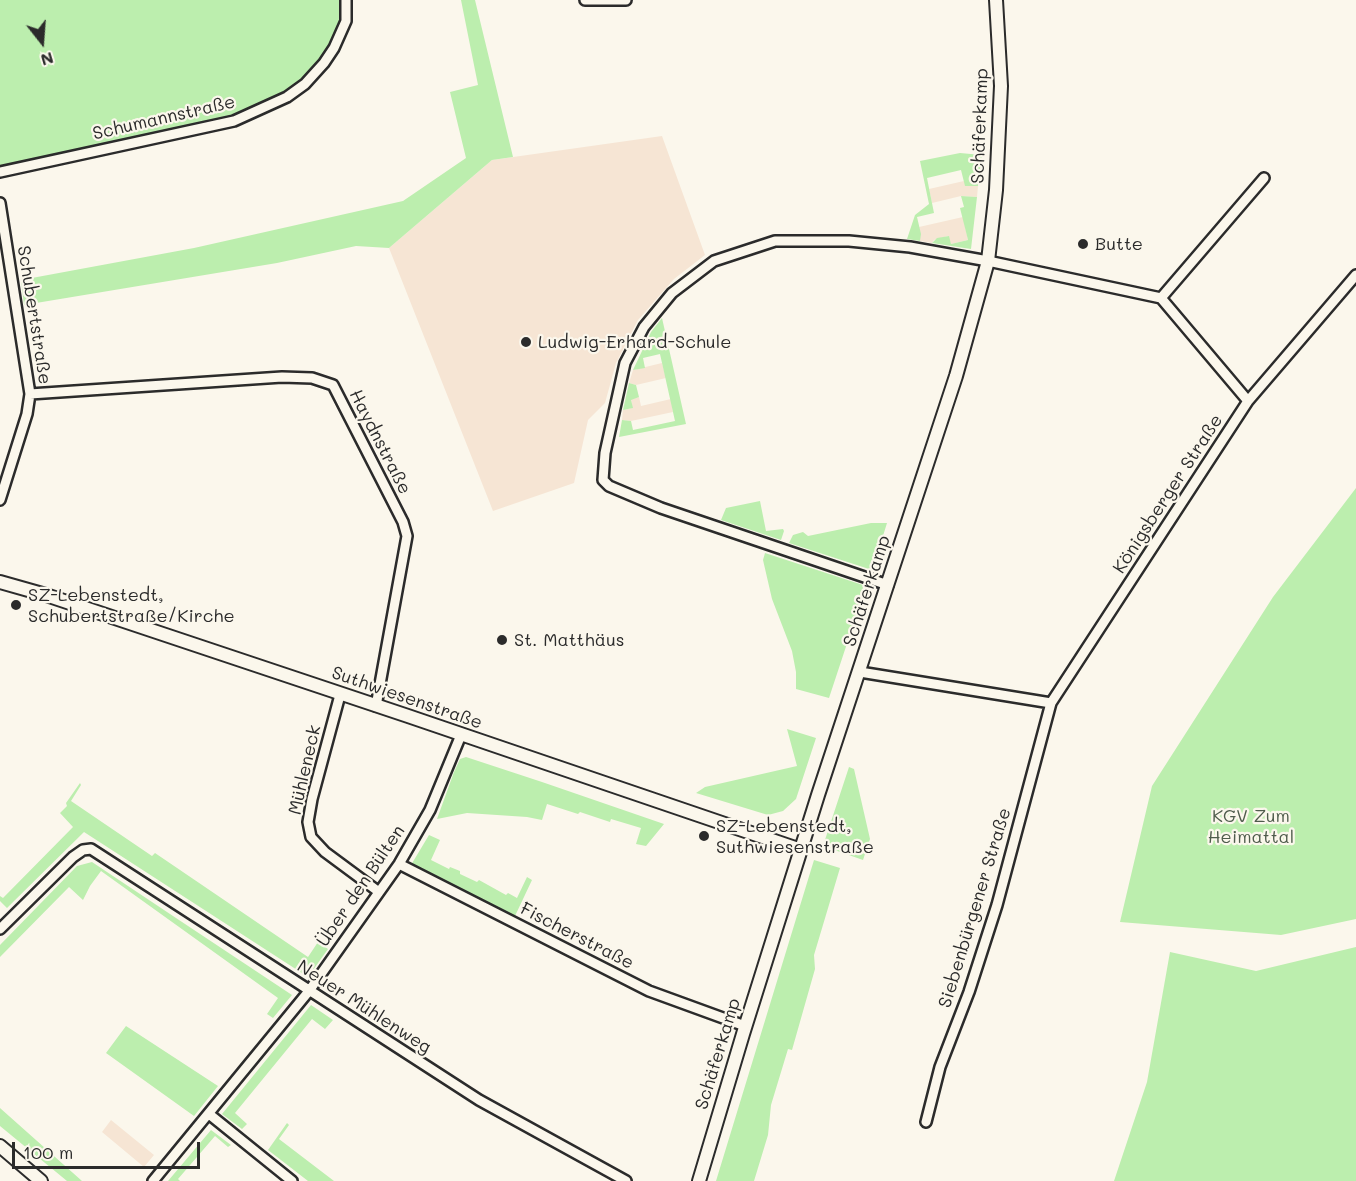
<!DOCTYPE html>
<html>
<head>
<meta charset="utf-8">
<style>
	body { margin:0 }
	#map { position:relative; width:1356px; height:1181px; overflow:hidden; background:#fbf7ec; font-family:Mali,sans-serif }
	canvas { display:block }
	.north { position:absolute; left:12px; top:12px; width:60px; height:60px; -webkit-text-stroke:4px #fbf7ec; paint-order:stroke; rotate:163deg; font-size:16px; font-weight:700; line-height:24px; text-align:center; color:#2b2b2b }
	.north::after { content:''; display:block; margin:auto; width:21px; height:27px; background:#2b2b2b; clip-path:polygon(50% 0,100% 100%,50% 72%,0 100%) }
	.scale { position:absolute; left:12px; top:1142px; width:188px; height:27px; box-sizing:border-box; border:3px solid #2b2b2b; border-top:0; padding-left:8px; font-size:18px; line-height:21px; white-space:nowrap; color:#2b2b2b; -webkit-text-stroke:4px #fbf7ec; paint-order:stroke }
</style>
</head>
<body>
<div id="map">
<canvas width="1356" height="1181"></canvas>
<div class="north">N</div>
<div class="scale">100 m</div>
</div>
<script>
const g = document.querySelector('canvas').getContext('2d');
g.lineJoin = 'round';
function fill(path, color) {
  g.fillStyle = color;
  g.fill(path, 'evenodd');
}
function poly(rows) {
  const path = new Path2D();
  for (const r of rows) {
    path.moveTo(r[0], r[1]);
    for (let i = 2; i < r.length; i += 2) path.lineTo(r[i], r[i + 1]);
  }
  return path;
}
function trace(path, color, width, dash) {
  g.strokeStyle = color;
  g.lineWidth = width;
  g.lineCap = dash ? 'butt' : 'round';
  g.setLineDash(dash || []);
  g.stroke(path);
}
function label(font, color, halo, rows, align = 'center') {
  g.font = font + ' Mali,sans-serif';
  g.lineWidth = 4.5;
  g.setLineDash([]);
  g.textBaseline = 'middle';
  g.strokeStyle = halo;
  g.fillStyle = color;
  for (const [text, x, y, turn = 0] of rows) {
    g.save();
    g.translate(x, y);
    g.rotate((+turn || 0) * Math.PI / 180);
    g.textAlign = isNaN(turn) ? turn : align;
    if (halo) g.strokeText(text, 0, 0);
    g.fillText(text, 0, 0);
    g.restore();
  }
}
const built = poly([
	[662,136,705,255,674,279,638,320,616,363,605,403,588,420,574,483,493,511,389,248,492,160],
	[964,181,966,186,978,186,977,197,961,196,932,203,929,189],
	[963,217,968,240,951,244,948,236,934,240,932,243,920,241,919,227],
	[662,363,666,378,636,385,629,383,633,370],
	[639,397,641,406,671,399,673,412,631,421,622,420,623,410,632,408,631,399],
	[111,1120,154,1155,144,1167,102,1132]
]);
const green = poly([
	[0,0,348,0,346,21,328,56,305,84,234,121,0,172],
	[461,0,475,0,513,157,492,160,389,248,356,246,277,263,24,305,21,280,194,248,403,201,466,158,450,92,478,85],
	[960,153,982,155,978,186,965,186,961,170,927,178,934,213,917,217,921,234,920,241,907,239,915,215,929,204,920,161],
	[961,196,977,197,971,249,932,243,937,238,949,236,951,244,968,240,960,208,964,207],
	[662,318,686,424,619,437,622,420,631,421,633,430,675,421,660,354,643,358,645,368,633,370,651,332],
	[629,383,636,385,639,397,631,400,633,408,623,410],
	[1356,488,1356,919,1281,935,1120,922,1152,786,1273,597],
	[760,501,766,531,783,529,784,531,781,540,721,520,726,508],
	[871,523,887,523,873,568,869,569,789,543,793,535,803,532,808,536],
	[765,553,866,586,829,698,796,689,796,672,792,651,772,599,763,560],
	[787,729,816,738,796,799,783,811,768,815,696,793,705,787,797,766],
	[466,757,542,782,664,824,646,846,636,844,641,828,611,819,610,822,580,812,578,814,547,804,542,820,527,817,467,813,437,819,454,772,460,759],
	[849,767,854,769,870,839,863,860,823,846],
	[80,783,81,785,71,801,152,856,155,853,308,957,318,942,328,949,308,977,84,832,7,908,0,901,0,896,3,898,73,827,60,813,67,806,66,803],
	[429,835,440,840,431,860,449,869,450,867,460,871,460,874,477,882,479,880,506,895,508,893,517,898,527,877,532,880,515,916,411,865],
	[814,860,840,868,814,955,815,969,792,1050,788,1049,771,1105,768,1135,754,1181,716,1181],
	[92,862,179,920,292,995,273,1018,267,1014,278,998,101,871,90,886,83,900,69,887,0,957,0,945,77,866],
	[1356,947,1356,1181,1114,1181,1147,1082,1170,952,1256,971],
	[311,1005,333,1020,325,1029,312,1019,235,1113,247,1124,242,1129,222,1114],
	[126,1026,218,1086,194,1116,106,1053],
	[0,1108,82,1181,67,1181,0,1126],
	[287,1123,289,1125,279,1139,334,1181,308,1181,268,1150],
	[211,1130,231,1145,228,1147,215,1136,178,1179,180,1181,168,1181]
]);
const minor = poly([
	[585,0,626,0],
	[0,172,234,121,287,97,305,84,324,63,334,48,346,21,346,0],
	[0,203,30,394,27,414,0,500],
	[1161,298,1264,178],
	[30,394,282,377,312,378,333,385,403,522,407,536,376,706],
	[1248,401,1356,275],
	[860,672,1051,703,1248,401,1161,298,988,261,910,247,849,241,775,241,714,261,672,293,644,327,625,363,605,453,603,480,609,486,661,508,888,585],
	[340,695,312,799,308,822,311,837,325,852,379,892],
	[399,864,649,991,745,1026],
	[0,929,73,857,83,850,91,849,479,1100,626,1181],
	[209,1114,292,1181],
	[926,1122,940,1067,969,992,997,905,1051,703],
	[153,1181,309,991,399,864,430,810,461,735]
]);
const tertiary = poly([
	[0,582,46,595,408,716,801,850],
	[0,1146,41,1181],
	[699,1181,743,1034,818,795,956,376,988,261,996,190,1001,86,996,0]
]);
const markers = [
	[1083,244,6,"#2b2b2b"],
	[526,342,6,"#2b2b2b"],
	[16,605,6,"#2b2b2b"],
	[502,640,6,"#2b2b2b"],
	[704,836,6,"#2b2b2b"]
];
const streetNames = [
	["Schumannstraße",164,118,-13],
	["Schäferkamp",980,126,-88],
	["Schubertstraße",34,315,81],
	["Haydnstraße",380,442,63],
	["Königsberger Straße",1168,494,-57],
	["Schäferkamp",867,591,-72],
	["Suthwiesenstraße",407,698,19],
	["Mühleneck",305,770,-77],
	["Über den Bülten",361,886,-56],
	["Siebenbürgener Straße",975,908,-73],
	["Fischerstraße",577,936,27],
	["Neuer Mühlenweg",364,1007,33],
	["Schäferkamp",718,1054,-73]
];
const poiNames = [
	["Butte",1095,244],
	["Ludwig-Erhard-Schule",538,342],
	["SZ-Lebenstedt,",28,595],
	["Schubertstraße/Kirche",28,616],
	["St. Matthäus",514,640],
	["SZ-Lebenstedt,",716,826],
	["Suthwiesenstraße",716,847]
];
const parkNames = [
	["KGV Zum",1251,816],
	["Heimattal",1251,837]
];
fill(built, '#f6e5d4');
fill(green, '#bceeae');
trace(minor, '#2b2b2b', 14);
trace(tertiary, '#2b2b2b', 16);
trace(minor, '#fbf7ec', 9);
trace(tertiary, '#fbf7ec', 12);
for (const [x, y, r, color] of markers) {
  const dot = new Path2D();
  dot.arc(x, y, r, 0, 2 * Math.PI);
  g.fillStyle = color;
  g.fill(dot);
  trace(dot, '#fbf7ec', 2);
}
label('18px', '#2b2b2b', '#fbf7ec', streetNames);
label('18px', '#2b2b2b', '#fbf7ec', poiNames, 'left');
label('18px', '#4f5c4c', '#fbf7ec', parkNames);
</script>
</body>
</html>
